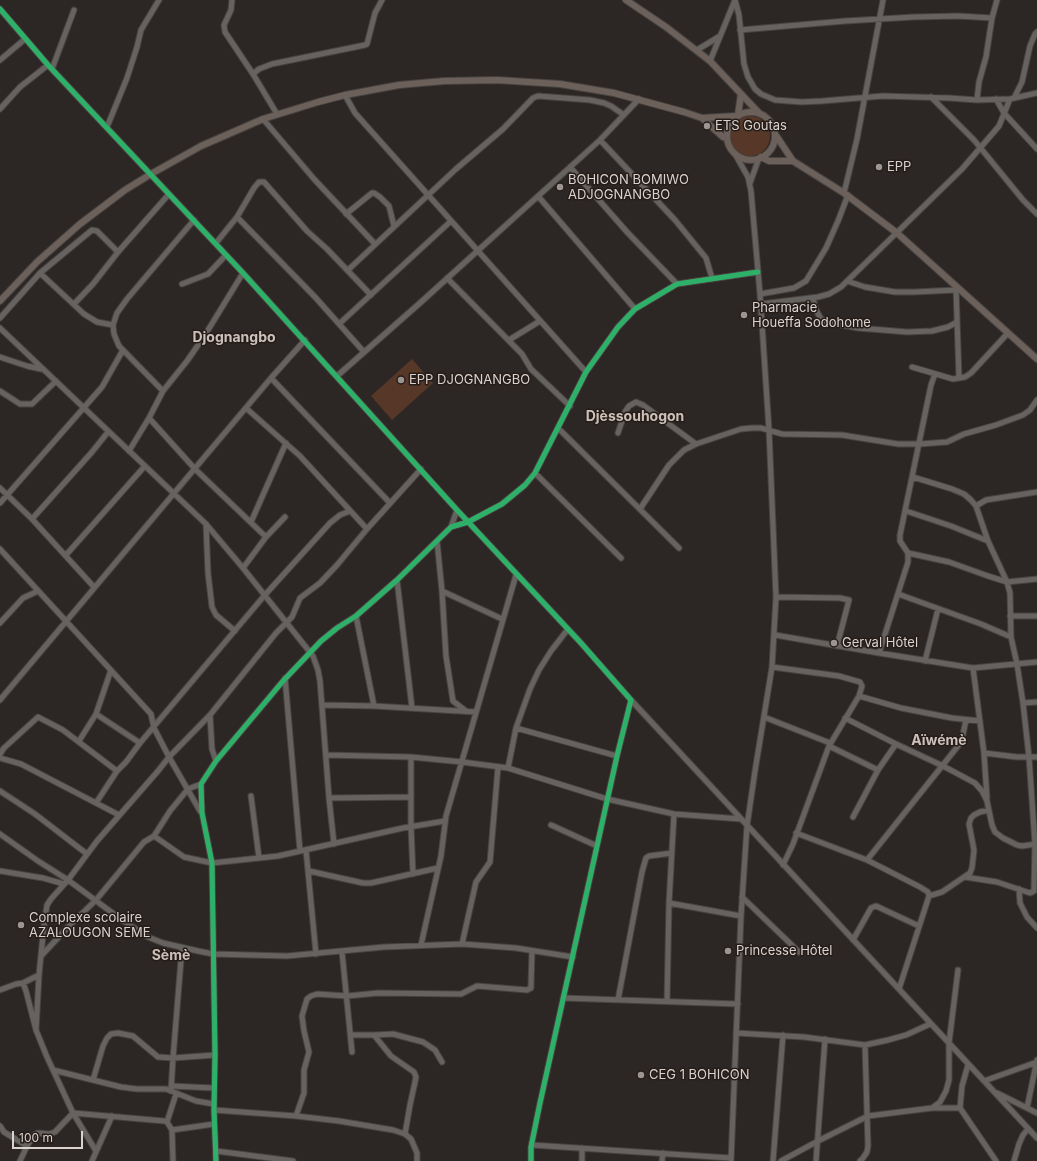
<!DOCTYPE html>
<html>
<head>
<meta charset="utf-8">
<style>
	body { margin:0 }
	#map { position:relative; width:1037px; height:1161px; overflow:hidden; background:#2c2724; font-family:Inter,sans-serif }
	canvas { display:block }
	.scale { position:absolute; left:12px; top:1131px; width:71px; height:18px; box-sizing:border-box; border:2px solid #d9d2cf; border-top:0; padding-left:5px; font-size:12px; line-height:14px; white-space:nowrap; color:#d9d2cf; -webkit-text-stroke:3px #261d18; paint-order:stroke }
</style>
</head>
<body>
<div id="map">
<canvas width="1037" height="1161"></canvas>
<div class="scale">100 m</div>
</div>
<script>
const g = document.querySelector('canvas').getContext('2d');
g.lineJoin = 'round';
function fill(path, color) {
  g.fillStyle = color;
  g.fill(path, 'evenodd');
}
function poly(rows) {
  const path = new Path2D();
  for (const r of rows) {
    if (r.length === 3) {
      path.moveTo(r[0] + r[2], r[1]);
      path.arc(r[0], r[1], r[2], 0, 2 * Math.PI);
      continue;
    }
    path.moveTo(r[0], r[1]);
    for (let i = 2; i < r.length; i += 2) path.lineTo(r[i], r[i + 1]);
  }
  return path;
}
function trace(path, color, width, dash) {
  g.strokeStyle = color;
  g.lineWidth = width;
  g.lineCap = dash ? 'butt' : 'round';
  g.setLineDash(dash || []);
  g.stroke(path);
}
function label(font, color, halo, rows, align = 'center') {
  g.font = font + ' Inter,sans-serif';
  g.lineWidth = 3;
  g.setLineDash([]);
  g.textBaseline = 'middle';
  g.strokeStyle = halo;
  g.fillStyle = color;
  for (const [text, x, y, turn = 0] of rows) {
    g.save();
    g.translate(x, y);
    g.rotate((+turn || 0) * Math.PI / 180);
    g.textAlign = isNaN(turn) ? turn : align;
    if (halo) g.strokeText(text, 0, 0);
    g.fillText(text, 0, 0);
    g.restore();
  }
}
const green = poly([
	[750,136,20],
	[412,359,433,383,392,420,371,396]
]);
const minor = poly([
	[232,0,231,10,224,25,225,32,253,74,277,114],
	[735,0,739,15,744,64,748,77,755,89,761,94,775,100,802,102,822,101,883,96,949,98,977,100,1010,99,1037,93],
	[0,9,48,65,243,273,457,510,581,643,631,700,617,756,540,1103,531,1147,531,1161],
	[740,30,845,21,914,17,958,16,992,18],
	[697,50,720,36],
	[0,60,25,39],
	[710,61,735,0],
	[52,69,74,10],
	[253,74,259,69,272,64,365,45,367,44,375,13,382,0],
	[345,95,355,113,586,372],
	[931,97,974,140,1023,200,1037,214],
	[1014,98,1022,82,1030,46,1035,34,1037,32],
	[996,99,1004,113,1037,149],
	[977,100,979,82,986,57,992,18,997,0],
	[0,109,20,87,48,65],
	[263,119,314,179,375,244],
	[107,127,127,78,137,47,141,30,159,0],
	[600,140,675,220,706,258,712,278],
	[570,167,627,232,677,284],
	[750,183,759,158],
	[844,193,857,139,883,0],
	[538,196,635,309],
	[346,214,372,193,374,193,380,197,389,206,394,226],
	[237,217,315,297,364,352],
	[216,243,237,217,254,188,259,182,264,182,307,231,327,249,371,295],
	[348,270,456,169,503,129,533,98,538,96,590,100,604,103,611,106,624,115],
	[40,273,84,314,97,322,113,325],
	[447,278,522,354,531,369,570,406],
	[847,281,865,287,895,292,914,292,956,290],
	[182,284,208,274,226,255],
	[956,288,959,378],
	[760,294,794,288,806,281,826,248,838,221,848,195],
	[813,298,816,310,821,319,830,323,858,328,907,332,932,331,948,327,957,322],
	[74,304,93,284,118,252,169,194],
	[761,304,818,297,829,294,841,287,962,169,999,126,1010,99],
	[0,318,40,273,92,230,97,231,118,252],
	[339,324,451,221],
	[0,328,206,524,243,568,313,656,318,670,320,681,329,798,334,844],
	[509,340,540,321],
	[0,357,27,366,41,369],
	[912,367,953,379,965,377,971,373,1008,333],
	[337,376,420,303,600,140,639,99],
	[271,378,390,503],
	[0,391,20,404,32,404,56,381],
	[163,391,119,346,114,334,113,325,117,313,127,299,194,220],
	[246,408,300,456,367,529],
	[149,418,195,469,266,537],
	[558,428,679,548],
	[618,433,625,412,629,406,636,402,643,405,696,444],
	[129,451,149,418,163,391,187,361,205,335,243,273],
	[535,473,621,558],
	[913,477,952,489,964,494,971,500,976,506,988,541,1007,582,1010,593,1011,637,1017,664,1023,703,1029,757,1035,844,1034,887,1034,891,1030,893,997,882,965,877],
	[0,488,32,519,94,587],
	[0,503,102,387,123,350],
	[976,506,986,500,1037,492],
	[640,509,669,465,684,450,696,444,741,429,752,428,761,428,782,434,842,435,898,444,920,444,947,442,964,434,996,425,1023,415,1030,410,1037,400],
	[906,511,951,526,988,541],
	[32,519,92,452,108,432],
	[251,522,286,443],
	[206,524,208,573,212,607,216,615,235,631],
	[451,527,457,510],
	[437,541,442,591,446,656,453,701,466,711],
	[0,549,151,714,154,728,169,757,200,811],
	[908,553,949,562,988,576,1007,582,1037,579],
	[66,555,144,467],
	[243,568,266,537,285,517],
	[397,580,412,708],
	[442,591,502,619],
	[898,594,981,624,1011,637],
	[776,597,840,598,849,600,837,646],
	[356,616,374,706],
	[1010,616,1037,616],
	[0,623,23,598,38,591],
	[775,635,879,653,973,668,1037,662],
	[879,653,908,562,908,553,900,541,900,535,931,385,935,374],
	[925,661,938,609],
	[772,667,839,676,860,682,862,686,859,696,829,746,793,844,783,865],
	[973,668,984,753,987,798],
	[285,678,300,851],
	[859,696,901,708,952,718,980,721],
	[0,700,271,378,305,340],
	[631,700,1037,1138],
	[1023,703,1037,702],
	[323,705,374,706,476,712],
	[96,714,140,743],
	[210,715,212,749,216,761],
	[764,717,830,743],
	[845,718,896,744,943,766,975,783,982,791,987,801,992,825,995,832,1003,838,1017,845,1022,846,1036,844],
	[516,728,530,689,539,670,551,651,568,629],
	[79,741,96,714,111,670],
	[829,746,878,770,896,744],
	[984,753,1017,757,1037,757],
	[0,754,4,748,38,717,63,730,117,771],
	[326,755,411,757,462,762,508,768,607,799,674,814,741,819],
	[411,757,411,827,413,874],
	[0,758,21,764,119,815],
	[508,768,516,728,617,756],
	[0,791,35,814,87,854],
	[251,796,259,858],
	[329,798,411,797],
	[96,803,117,771,126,762,140,743,264,596,330,523,340,515,350,511],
	[853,817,878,770],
	[551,825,597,846],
	[796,833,867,860,920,887,928,892,929,896],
	[0,834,38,861,68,880,122,920,148,937,163,943,198,951,213,954,287,956,384,947,462,944,516,948,573,957],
	[154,836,184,857,212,863,278,856,403,828,445,821],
	[306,850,316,954],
	[867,860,958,746,962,739,966,720],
	[0,871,43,878,64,884],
	[309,871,363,883,371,883,438,868],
	[1019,889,1020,903,1027,917,1037,928],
	[929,896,942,892,970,873,972,868,974,850,969,824,971,818,974,815,980,812,989,810],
	[742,897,799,952],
	[669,903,741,916],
	[853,940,871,908,876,906,919,926],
	[462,944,476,882,490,862,498,767],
	[421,945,441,856,446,816,516,575],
	[182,948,173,1058,215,1055],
	[342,952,352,1052],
	[41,956,70,925,96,900,144,842,154,836,170,811,188,789,201,784],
	[23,983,39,975],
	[899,989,929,896],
	[0,990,16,984,23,983,26,991,36,1030,47,1057,73,1113,96,1151],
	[563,998,738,1004],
	[618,1000,642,872,646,858,649,856,672,853],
	[667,1002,669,903,674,814],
	[36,1030,39,975,44,925,47,905,51,899,68,880,97,841,158,771,169,757,210,715,276,633,292,617,300,598,320,583,337,565,367,529,421,469],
	[736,1033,804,1037,865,1045,888,1040,906,1035,930,1024],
	[351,1035,374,1035,391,1056,414,1072,416,1077,415,1082,410,1105,405,1134],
	[374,1035,393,1034,423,1042,435,1050,442,1062],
	[968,1065,962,1086,960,1108,996,1161],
	[53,1070,121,1087,137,1089,166,1089,196,1101,214,1104],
	[93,1080,103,1046,107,1038,111,1034,118,1033,133,1036,158,1057,173,1058,171,1091],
	[984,1081,1037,1062],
	[171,1086,214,1088],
	[997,1093,1037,1113],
	[932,1108,940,1102,946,1091,949,1080,949,1043,958,970],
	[1027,1108,1037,1060],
	[214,1110,296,1116,339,1121,393,1130,405,1134,411,1139,417,1153,417,1161],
	[296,1116,304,1093,304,1070,309,1052,304,1031,302,1016,307,999,311,996,317,994,347,996,378,993,461,994,477,986,527,990,531,988,531,985,532,951],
	[167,1122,176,1094],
	[0,1126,4,1132,27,1146],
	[172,1130,214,1124],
	[532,1145,731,1158],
	[582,1148,582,1161],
	[216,1151,293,1161],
	[20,1161,27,1146,34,1135,38,1133,49,1134,55,1132,73,1113,164,1121,167,1122,172,1130,173,1161],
	[92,1161,112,1116],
	[216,1161,214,1110,215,1055,212,863,202,813,201,784,216,761,283,681,321,641,337,628,356,616,397,580,451,527,468,522,502,504,525,485,535,473,586,372,618,327,635,309,677,284,758,272],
	[662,1161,663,1153],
	[731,1161,741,916,747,826,755,771,772,667,776,597,769,430,760,294,751,191,748,177,735,154],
	[773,1161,783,1035],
	[781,1161,818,1141,868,1116,932,1108,960,1108],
	[816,1161,825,1039],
	[860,1161,863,1158,867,1152,868,1146,865,1045],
	[1014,1161,1019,1144,1023,1135,1028,1129]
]);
const major = poly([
	[626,0,666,27,710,61,760,114],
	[751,136,24],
	[738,115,741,94],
	[702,118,737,116],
	[775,134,793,161],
	[761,157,769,161,793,161,844,193,897,233,1037,359],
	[0,301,37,262,80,224,125,190,151,174,201,146,263,119,318,102,345,95,399,85,444,81,497,80,560,84,614,93,684,112,702,118,723,137,727,138]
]);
const cycleway = poly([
	[0,9,48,65,243,273,457,510,581,643,631,700,617,756,540,1103,531,1147,531,1161],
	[216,1161,214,1110,215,1055,212,863,202,813,201,784,216,761,283,681,321,641,337,628,356,616,397,580,451,527,468,522,502,504,525,485,535,473,586,372,618,327,635,309,677,284,758,272]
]);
const markers = [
	[707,126,4,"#9c9693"],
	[879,167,4,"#9c9693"],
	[560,187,4,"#9c9693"],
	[744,315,4,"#9c9693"],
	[401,380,4,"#9c9693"],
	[834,643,4,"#9c9693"],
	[21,925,4,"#9c9693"],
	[728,951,4,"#9c9693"],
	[641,1075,4,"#9c9693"]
];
const poiNames = [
	["ETS Goutas",715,126],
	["EPP",887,167],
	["BOHICON BOMIWO",568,180],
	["ADJOGNANGBO",568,195],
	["Pharmacie",752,308],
	["Houeffa Sodohome",752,323],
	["EPP DJOGNANGBO",409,380],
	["Gerval Hôtel",842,643],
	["Complexe scolaire",29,918],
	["AZALOUGON SEME",29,933],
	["Princesse Hôtel",736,951],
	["CEG 1 BOHICON",649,1075]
];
const neighbourhoodNames = [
	["Djognangbo",234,338],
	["Djèssouhogon",635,417],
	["Aïwémè",939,741],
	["Sèmè",171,956]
];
fill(green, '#573727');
trace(minor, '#484340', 7);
trace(major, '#484340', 8);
trace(minor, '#666260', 5);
trace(major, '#6b615a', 6);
trace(cycleway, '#2db169', 5);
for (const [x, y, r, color] of markers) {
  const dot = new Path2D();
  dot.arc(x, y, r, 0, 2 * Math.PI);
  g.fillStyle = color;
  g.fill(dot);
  trace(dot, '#261d18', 1.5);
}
label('13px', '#d9d2cf', '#261d18', poiNames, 'left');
label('bold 14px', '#cdc0ba', '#261d18', neighbourhoodNames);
</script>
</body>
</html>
